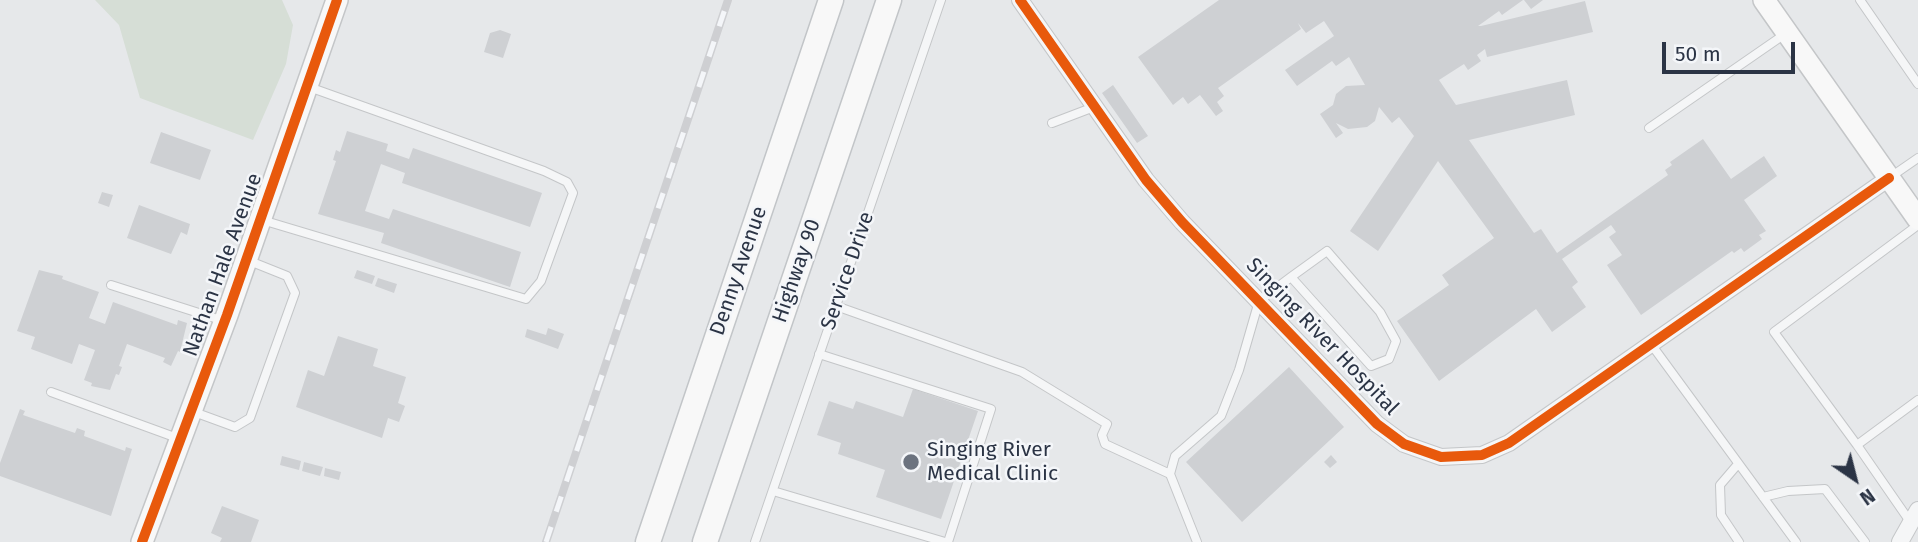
<!DOCTYPE html>
<html>
<head>
<meta charset="utf-8">
<style>
	body { margin:0 }
	#map { position:relative; width:1918px; height:542px; overflow:hidden; background:#e6e8ea; font-family:"Fira Sans",sans-serif }
	canvas { display:block }
	.north { position:absolute; left:1820px; top:444px; width:70px; height:70px; -webkit-text-stroke:5px #f4f6f9; paint-order:stroke; rotate:145deg; font-size:19px; font-weight:700; line-height:28px; text-align:center; color:#2b3445 }
	.north::after { content:''; display:block; margin:auto; width:24px; height:32px; background:#2b3445; clip-path:polygon(50% 0,100% 100%,50% 72%,0 100%) }
	.scale { position:absolute; left:1662px; top:42px; width:133px; height:32px; box-sizing:border-box; border:4px solid #2b3445; border-top:0; padding-left:9px; font-size:21px; line-height:24px; white-space:nowrap; color:#2b3445; -webkit-text-stroke:5px #f4f6f9; paint-order:stroke }
</style>
</head>
<body>
<div id="map">
<canvas width="1918" height="542"></canvas>
<div class="north">N</div>
<div class="scale">50 m</div>
</div>
<script>
const g = document.querySelector('canvas').getContext('2d');
g.lineJoin = 'round';
function fill(path, color) {
  g.fillStyle = color;
  g.fill(path, 'evenodd');
}
function poly(rows) {
  const path = new Path2D();
  for (const r of rows) {
    path.moveTo(r[0], r[1]);
    for (let i = 2; i < r.length; i += 2) path.lineTo(r[i], r[i + 1]);
  }
  return path;
}
function trace(path, color, width, dash) {
  g.strokeStyle = color;
  g.lineWidth = width;
  g.lineCap = dash ? 'butt' : 'round';
  g.setLineDash(dash || []);
  g.stroke(path);
}
function label(font, color, halo, rows, align = 'center') {
  g.font = font + ' "Fira Sans",sans-serif';
  g.lineWidth = 5;
  g.setLineDash([]);
  g.textBaseline = 'middle';
  g.strokeStyle = halo;
  g.fillStyle = color;
  for (const [text, x, y, turn = 0] of rows) {
    g.save();
    g.translate(x, y);
    g.rotate((+turn || 0) * Math.PI / 180);
    g.textAlign = isNaN(turn) ? turn : align;
    if (halo) g.strokeText(text, 0, 0);
    g.fillText(text, 0, 0);
    g.restore();
  }
}
const green = poly([
	[95,0,282,0,293,25,286,64,253,140,140,98,119,25]
]);
const building = poly([
	[1219,0,1523,0,1502,15,1499,11,1478,26,1481,26,1585,1,1593,32,1487,57,1485,49,1477,55,1481,61,1468,70,1464,64,1439,80,1456,105,1567,80,1575,115,1469,140,1534,233,1541,229,1557,253,1668,175,1665,170,1672,165,1670,162,1703,139,1731,179,1764,156,1777,176,1744,200,1766,231,1759,235,1762,239,1744,252,1741,248,1734,253,1732,251,1641,315,1607,265,1622,255,1609,237,1616,232,1611,225,1562,259,1578,282,1572,287,1586,307,1552,332,1536,309,1439,381,1397,321,1449,285,1442,275,1494,238,1438,161,1378,251,1350,231,1414,136,1399,117,1392,123,1379,107,1375,121,1367,127,1348,129,1336,123,1343,133,1336,138,1320,114,1333,105,1336,94,1346,86,1365,85,1349,57,1336,66,1332,61,1297,86,1285,70,1334,36,1324,21,1306,33,1298,23,1301,29,1218,88,1224,96,1217,102,1223,111,1216,116,1200,95,1188,104,1183,97,1173,105,1138,57],
	[1524,0,1543,0,1531,9],
	[500,30,511,34,503,58,484,52,490,33],
	[1113,85,1148,136,1137,143,1102,93],
	[347,131,388,144,386,151,409,159,413,148,542,193,530,227,402,183,405,173,381,164,365,211,389,219,393,209,521,252,510,287,381,243,384,233,318,214,336,161,333,160,336,150,340,152],
	[161,132,211,150,200,180,150,163],
	[102,192,113,195,109,207,98,203],
	[139,205,190,224,187,235,181,232,171,254,127,238],
	[39,270,63,276,62,279,99,292,89,318,105,324,113,302,177,325,178,320,187,323,180,352,178,351,171,366,163,362,165,358,127,344,119,366,122,367,119,375,116,374,110,390,91,386,92,383,84,380,95,350,79,344,72,364,31,349,35,337,17,331],
	[357,270,375,276,372,284,354,278],
	[378,278,397,284,394,293,375,286],
	[548,328,564,334,558,349,525,337,527,329,546,335],
	[338,336,378,349,373,366,406,377,398,403,405,406,399,422,388,418,382,438,296,407,308,370,324,376],
	[1289,367,1344,427,1242,522,1186,462],
	[913,389,978,411,941,519,876,497,885,470,838,454,841,443,817,435,829,401,853,409,856,401,903,417],
	[20,409,25,411,23,415,75,433,77,428,85,431,84,436,125,451,126,447,132,449,111,516,0,476,0,463],
	[1331,455,1337,462,1330,468,1324,462],
	[282,456,301,461,299,470,280,465],
	[304,462,323,467,320,476,302,471],
	[325,468,341,472,339,480,324,476],
	[222,506,259,520,251,542,220,542,222,538,211,533]
]);
const lane = poly([
	[1860,0,1918,84],
	[1052,123,1094,107],
	[1649,128,1785,34],
	[1889,178,1918,158],
	[262,220,526,299,541,281,573,193,567,182,544,171,309,87],
	[1918,225,1774,332,1857,445,1918,400],
	[111,285,224,321],
	[836,306,1022,372,1107,424,1102,435,1105,444,1170,474],
	[1651,344,1796,542],
	[819,354,991,409,948,542],
	[51,392,180,439],
	[194,412,235,427,250,418,295,293,287,276,247,260],
	[1857,445,1911,523],
	[1738,464,1720,485,1721,515,1739,542],
	[773,491,945,542],
	[1763,497,1788,491,1825,489,1865,542],
	[755,542,941,0],
	[1197,542,1170,474,1175,456,1221,416,1239,370,1259,301,1291,277,1327,251,1380,312,1396,341,1389,359,1371,366,1291,277]
]);
const street = poly([
	[1020,0,1146,180,1182,222,1377,424,1404,444,1441,457,1482,455,1509,443,1889,178],
	[1900,542,1918,510]
]);
const secondary = poly([
	[1764,0,1918,219],
	[142,542,227,315,337,0]
]);
const primary = poly([
	[648,542,831,0],
	[705,542,889,0]
]);
const rail = poly([
	[546,542,728,0]
]);
const cycleway = poly([
	[1020,0,1146,180,1182,222,1377,424,1404,444,1441,457,1482,455,1509,443,1889,178],
	[142,542,227,315,337,0]
]);
const markers = [
	[911,462,9,"#6c737f"]
];
const streetNames = [
	["Nathan Hale Avenue",223,265,-70],
	["Denny Avenue",739,271,-71],
	["Highway 90",797,271,-71],
	["Service Drive",848,271,-71],
	["Singing River Hospital",1322,337,46]
];
const poiNames = [
	["Singing River",927,450],
	["Medical Clinic",927,474]
];
fill(green, '#d6ded6');
fill(building, '#ced0d3');
trace(lane, '#c4c6c8', 10);
trace(street, '#c4c6c8', 18);
trace(secondary, '#c4c6c8', 24);
trace(primary, '#c2c5c8', 27);
trace(lane, '#f5f6f7', 8);
trace(street, '#f5f6f7', 16);
trace(secondary, '#f8f8f8', 21);
trace(primary, '#f8f8f8', 24);
trace(rail, '#cecfd2', 8);
trace(rail, '#f4f6f9', 5, [16]);
trace(cycleway, '#e8590c', 10);
for (const [x, y, r, color] of markers) {
  const dot = new Path2D();
  dot.arc(x, y, r, 0, 2 * Math.PI);
  g.fillStyle = color;
  g.fill(dot);
  trace(dot, '#f4f6f9', 2.5);
}
label('21px', '#2b3445', '#f4f6f9', streetNames);
label('21px', '#2b3445', '#f4f6f9', poiNames, 'left');
</script>
</body>
</html>
